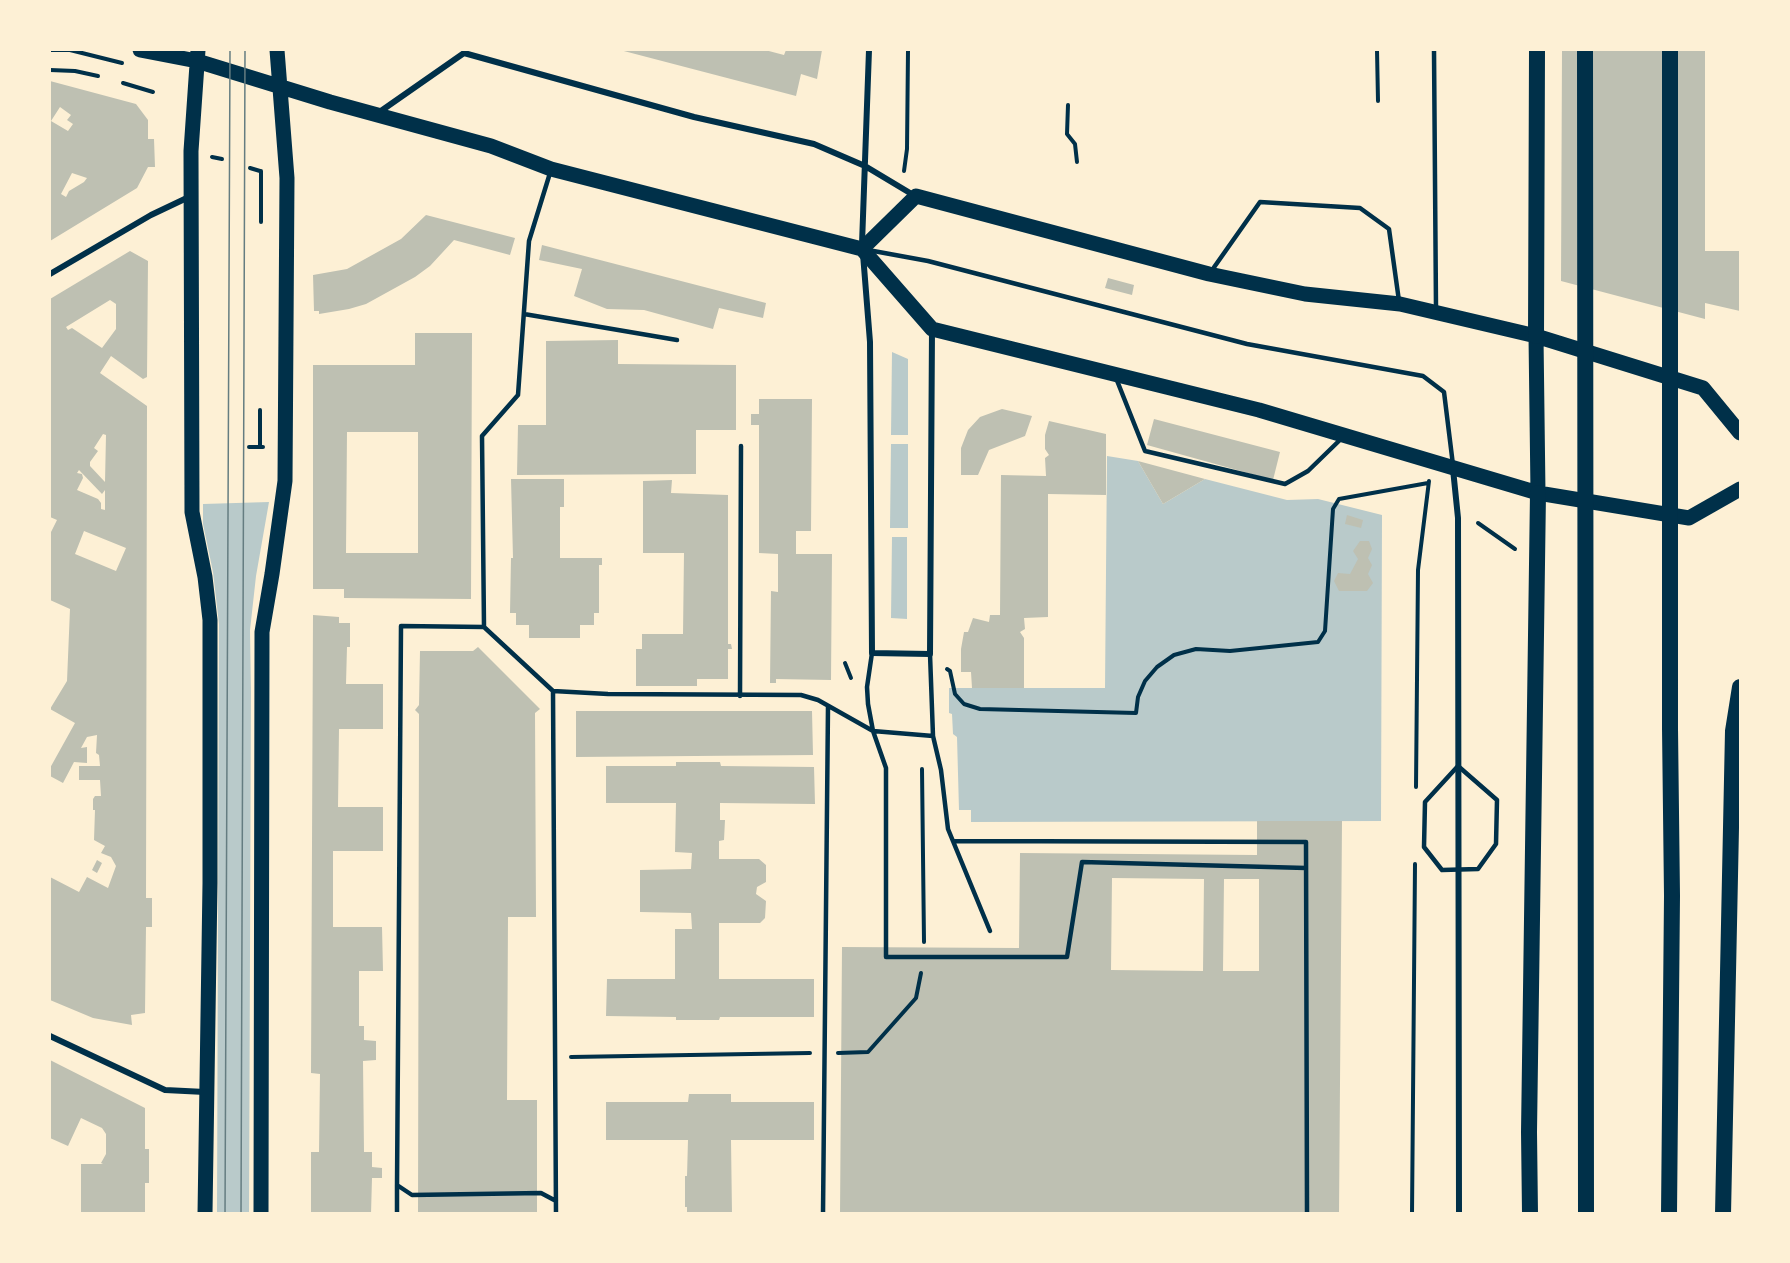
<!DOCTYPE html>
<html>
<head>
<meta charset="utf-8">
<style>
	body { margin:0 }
	#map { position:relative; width:1790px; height:1263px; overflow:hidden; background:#fdf0d5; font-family:"Times New Roman",serif }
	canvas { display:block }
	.frame { position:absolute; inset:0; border:51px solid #fdf0d5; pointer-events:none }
</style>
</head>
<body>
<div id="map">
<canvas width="1790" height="1263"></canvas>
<div class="frame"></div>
</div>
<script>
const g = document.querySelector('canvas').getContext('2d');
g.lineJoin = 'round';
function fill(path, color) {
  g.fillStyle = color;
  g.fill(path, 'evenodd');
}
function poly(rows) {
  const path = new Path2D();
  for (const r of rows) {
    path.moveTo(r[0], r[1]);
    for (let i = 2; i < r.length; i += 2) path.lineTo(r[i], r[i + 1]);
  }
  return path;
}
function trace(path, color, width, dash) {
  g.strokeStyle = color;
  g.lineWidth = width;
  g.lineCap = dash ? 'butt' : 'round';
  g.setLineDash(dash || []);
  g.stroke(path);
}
const green = poly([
	[892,352,908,359,908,435,891,435],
	[891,444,908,444,908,528,890,528],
	[1107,456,1138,461,1163,504,1205,479,1287,500,1318,499,1382,515,1381,821,971,822,971,810,959,810,957,737,953,734,952,714,949,713,949,688,1105,688],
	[269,502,256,576,250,630,251,692,249,1213,217,1213,219,624,213,572,203,524,203,504],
	[892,537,907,537,907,619,891,618]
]);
const building = poly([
	[620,50,765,50,784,55,786,50,822,50,817,79,801,74,796,96],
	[1562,50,1705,50,1705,251,1740,251,1740,311,1705,303,1705,319,1561,281],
	[50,81,136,104,148,120,148,139,154,139,155,167,148,167,137,188,50,241],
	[60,107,71,115,67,120,73,124,68,131,51,121],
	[72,173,87,178,84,182,69,191,66,197,61,194],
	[426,215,515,238,510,255,454,240,430,266,415,277,366,304,349,309,319,314,319,311,314,311,313,275,347,269,401,239],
	[542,245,766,303,763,318,719,308,713,329,644,310,607,309,574,296,582,269,539,260],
	[130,251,148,261,147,377,143,379,111,356,100,373,147,406,146,898,152,898,152,927,146,927,145,1013,131,1015,132,1025,93,1018,50,1000,50,877,79,892,87,877,108,888,116,866,111,857,101,853,105,846,94,840,95,810,93,810,93,799,95,796,101,796,100,780,79,780,79,766,100,766,99,755,96,753,97,735,87,737,81,748,87,747,87,763,74,762,63,783,50,776,50,768,75,723,50,709,67,681,70,609,50,600,50,534,57,520,50,517,50,299],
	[110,300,116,304,116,329,102,348,72,328,68,330,66,327],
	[103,434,106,435,105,482,90,466,90,462,98,451,94,448],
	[79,470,102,494,105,490,105,510,101,509,101,503,98,499,77,490,83,478,82,474,77,473],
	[84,531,126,548,116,571,75,554],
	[1108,278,1134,285,1132,295,1105,288],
	[415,333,472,333,471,599,344,598,344,589,313,589,313,365,415,365],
	[347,432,418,432,418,553,346,553],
	[618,340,618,364,736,365,736,430,696,430,696,474,517,475,518,425,546,425,546,341],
	[759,399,812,399,811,531,796,531,796,554,832,554,831,680,776,679,776,683,770,683,771,591,778,592,778,554,759,553,759,425,751,425,751,414,759,414],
	[1002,409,1032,416,1025,436,989,450,978,475,961,475,961,448,968,430,980,417],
	[1154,419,1280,452,1273,480,1147,445],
	[1049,421,1106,434,1106,495,1048,494,1048,617,1024,618,1025,629,1020,632,1024,638,1024,688,972,688,971,672,961,672,961,649,964,632,968,632,973,618,989,622,990,615,1000,615,1001,475,1046,476,1045,458,1049,455,1045,449,1045,435],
	[1138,461,1205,479,1163,504],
	[511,479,564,479,564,507,560,507,560,558,602,558,602,565,599,565,599,613,594,613,594,625,580,625,580,638,529,638,529,625,516,625,516,613,510,613,511,558,513,558],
	[672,480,671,493,728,495,728,644,731,644,732,649,728,649,728,679,697,679,697,686,636,686,636,649,642,649,642,634,683,634,684,553,643,553,643,481],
	[1347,515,1363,520,1361,528,1345,524],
	[1360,541,1369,541,1372,549,1368,558,1372,565,1368,574,1373,583,1367,591,1339,591,1334,581,1338,573,1350,574,1358,559,1353,551],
	[313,615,339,617,339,623,350,623,350,647,347,647,346,684,383,684,383,729,339,729,338,807,383,807,383,851,333,851,333,927,382,927,383,971,359,971,359,1026,364,1026,364,1040,376,1041,376,1060,363,1061,364,1152,372,1152,372,1167,382,1168,382,1178,372,1178,371,1214,311,1214,311,1152,319,1152,320,1074,311,1073],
	[478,647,540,709,535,713,536,917,508,917,507,1100,537,1100,537,1214,418,1214,419,714,415,710,419,705,420,651,473,651],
	[576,711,812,711,813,755,576,757],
	[676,762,720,762,721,766,814,767,815,804,720,803,720,820,725,820,724,840,719,841,719,859,759,859,766,865,766,882,757,887,756,894,766,901,765,918,760,923,719,923,719,979,814,979,814,1017,720,1017,719,1020,676,1020,676,1017,606,1016,607,979,675,979,675,929,692,929,691,913,640,912,640,870,691,869,692,853,675,852,676,803,606,803,606,766,676,766],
	[1257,821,1342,821,1339,1214,840,1214,842,947,1019,948,1020,853,1257,855],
	[1112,878,1204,879,1203,971,1111,970],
	[1224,879,1259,879,1259,971,1223,971],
	[97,860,102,863,97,873,92,870],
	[50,1060,145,1108,145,1149,149,1149,149,1183,145,1183,145,1214,81,1214,81,1164,103,1164,101,1163,106,1154,106,1134,102,1128,81,1118,68,1146,50,1138],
	[689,1094,731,1094,731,1102,814,1102,814,1140,731,1140,732,1214,687,1214,687,1207,685,1207,685,1176,687,1176,688,1140,606,1140,606,1102,688,1102]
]);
const path = poly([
	[50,50,70,50,122,63],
	[1377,50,1378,101],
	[50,70,75,71,98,76],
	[123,83,153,92],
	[1068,105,1067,134,1075,144,1077,162],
	[212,157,222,159],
	[250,168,260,171],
	[261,171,261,222],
	[904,171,907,149,908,50],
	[249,447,263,447],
	[260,447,260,410],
	[1478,523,1515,549],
	[845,663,851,678],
	[947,669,950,671,955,694,964,704,980,709,1136,713,1138,697,1145,681,1157,667,1174,655,1196,649,1230,651,1318,642,1325,631,1333,509,1339,499,1428,483],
	[922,769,924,942],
	[1416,787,1418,570,1429,481],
	[838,1053,868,1052,916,998,921,973],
	[571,1057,810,1053],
	[1412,1214,1415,864]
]);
const service = poly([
	[1434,50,1436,309],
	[868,250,928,261,1247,344,1423,376,1444,392,1453,465],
	[1210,273,1260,202,1360,208,1389,229,1399,301],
	[524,314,677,340],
	[1116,378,1145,451,1285,484,1308,471,1343,437],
	[484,627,482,436,518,395,529,241,550,173],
	[872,653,867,687,868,704,873,731,886,768,886,957,1067,957,1082,862,1306,868],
	[930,654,933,736,941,770,948,829,990,931],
	[553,691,556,1214],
	[740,696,741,446],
	[1458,766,1497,800,1496,844,1478,869,1442,870,1424,847,1425,802,1458,766],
	[953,841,1306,842,1307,1214],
	[556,1201,541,1193,412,1195,397,1185,401,626,484,627,553,691,608,694,801,695,818,700,873,731,933,736],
	[397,1214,397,1185],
	[823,1214,828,706]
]);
const minor = poly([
	[378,113,464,53,694,117,814,144,865,166,915,196],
	[862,244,869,50],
	[863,254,870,342,872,653,930,654,932,329],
	[50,274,151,215,191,196],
	[1453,469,1458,518,1459,1214],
	[50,1036,165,1090,205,1092]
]);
const primary = poly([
	[140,50,197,61,330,102,491,146,551,169,862,249,932,329,1259,410,1538,493,1689,518,1740,489],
	[198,50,191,151,192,512,205,577,210,620,210,883,205,1214],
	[862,249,916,196,1209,274,1305,294,1400,304,1536,336,1703,388,1740,433],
	[1536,336,1538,493],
	[261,1214,262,632,272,574,285,481,287,178,277,50]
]);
const trunk = poly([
	[1585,50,1586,1214],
	[1536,336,1537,50],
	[1530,1214,1529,1132,1538,493],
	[1669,1214,1672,896,1670,728,1670,50],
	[1723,1214,1733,731,1740,687]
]);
const tram = poly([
	[225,1214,230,50],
	[241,1214,245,50]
]);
fill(green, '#b9caca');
fill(building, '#bec0b2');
trace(path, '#003049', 4);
trace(service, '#003049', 4.5);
trace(minor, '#003049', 6);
trace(primary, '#003049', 15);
trace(trunk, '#003049', 16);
trace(tram, '#657d81', 1.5);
</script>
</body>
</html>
